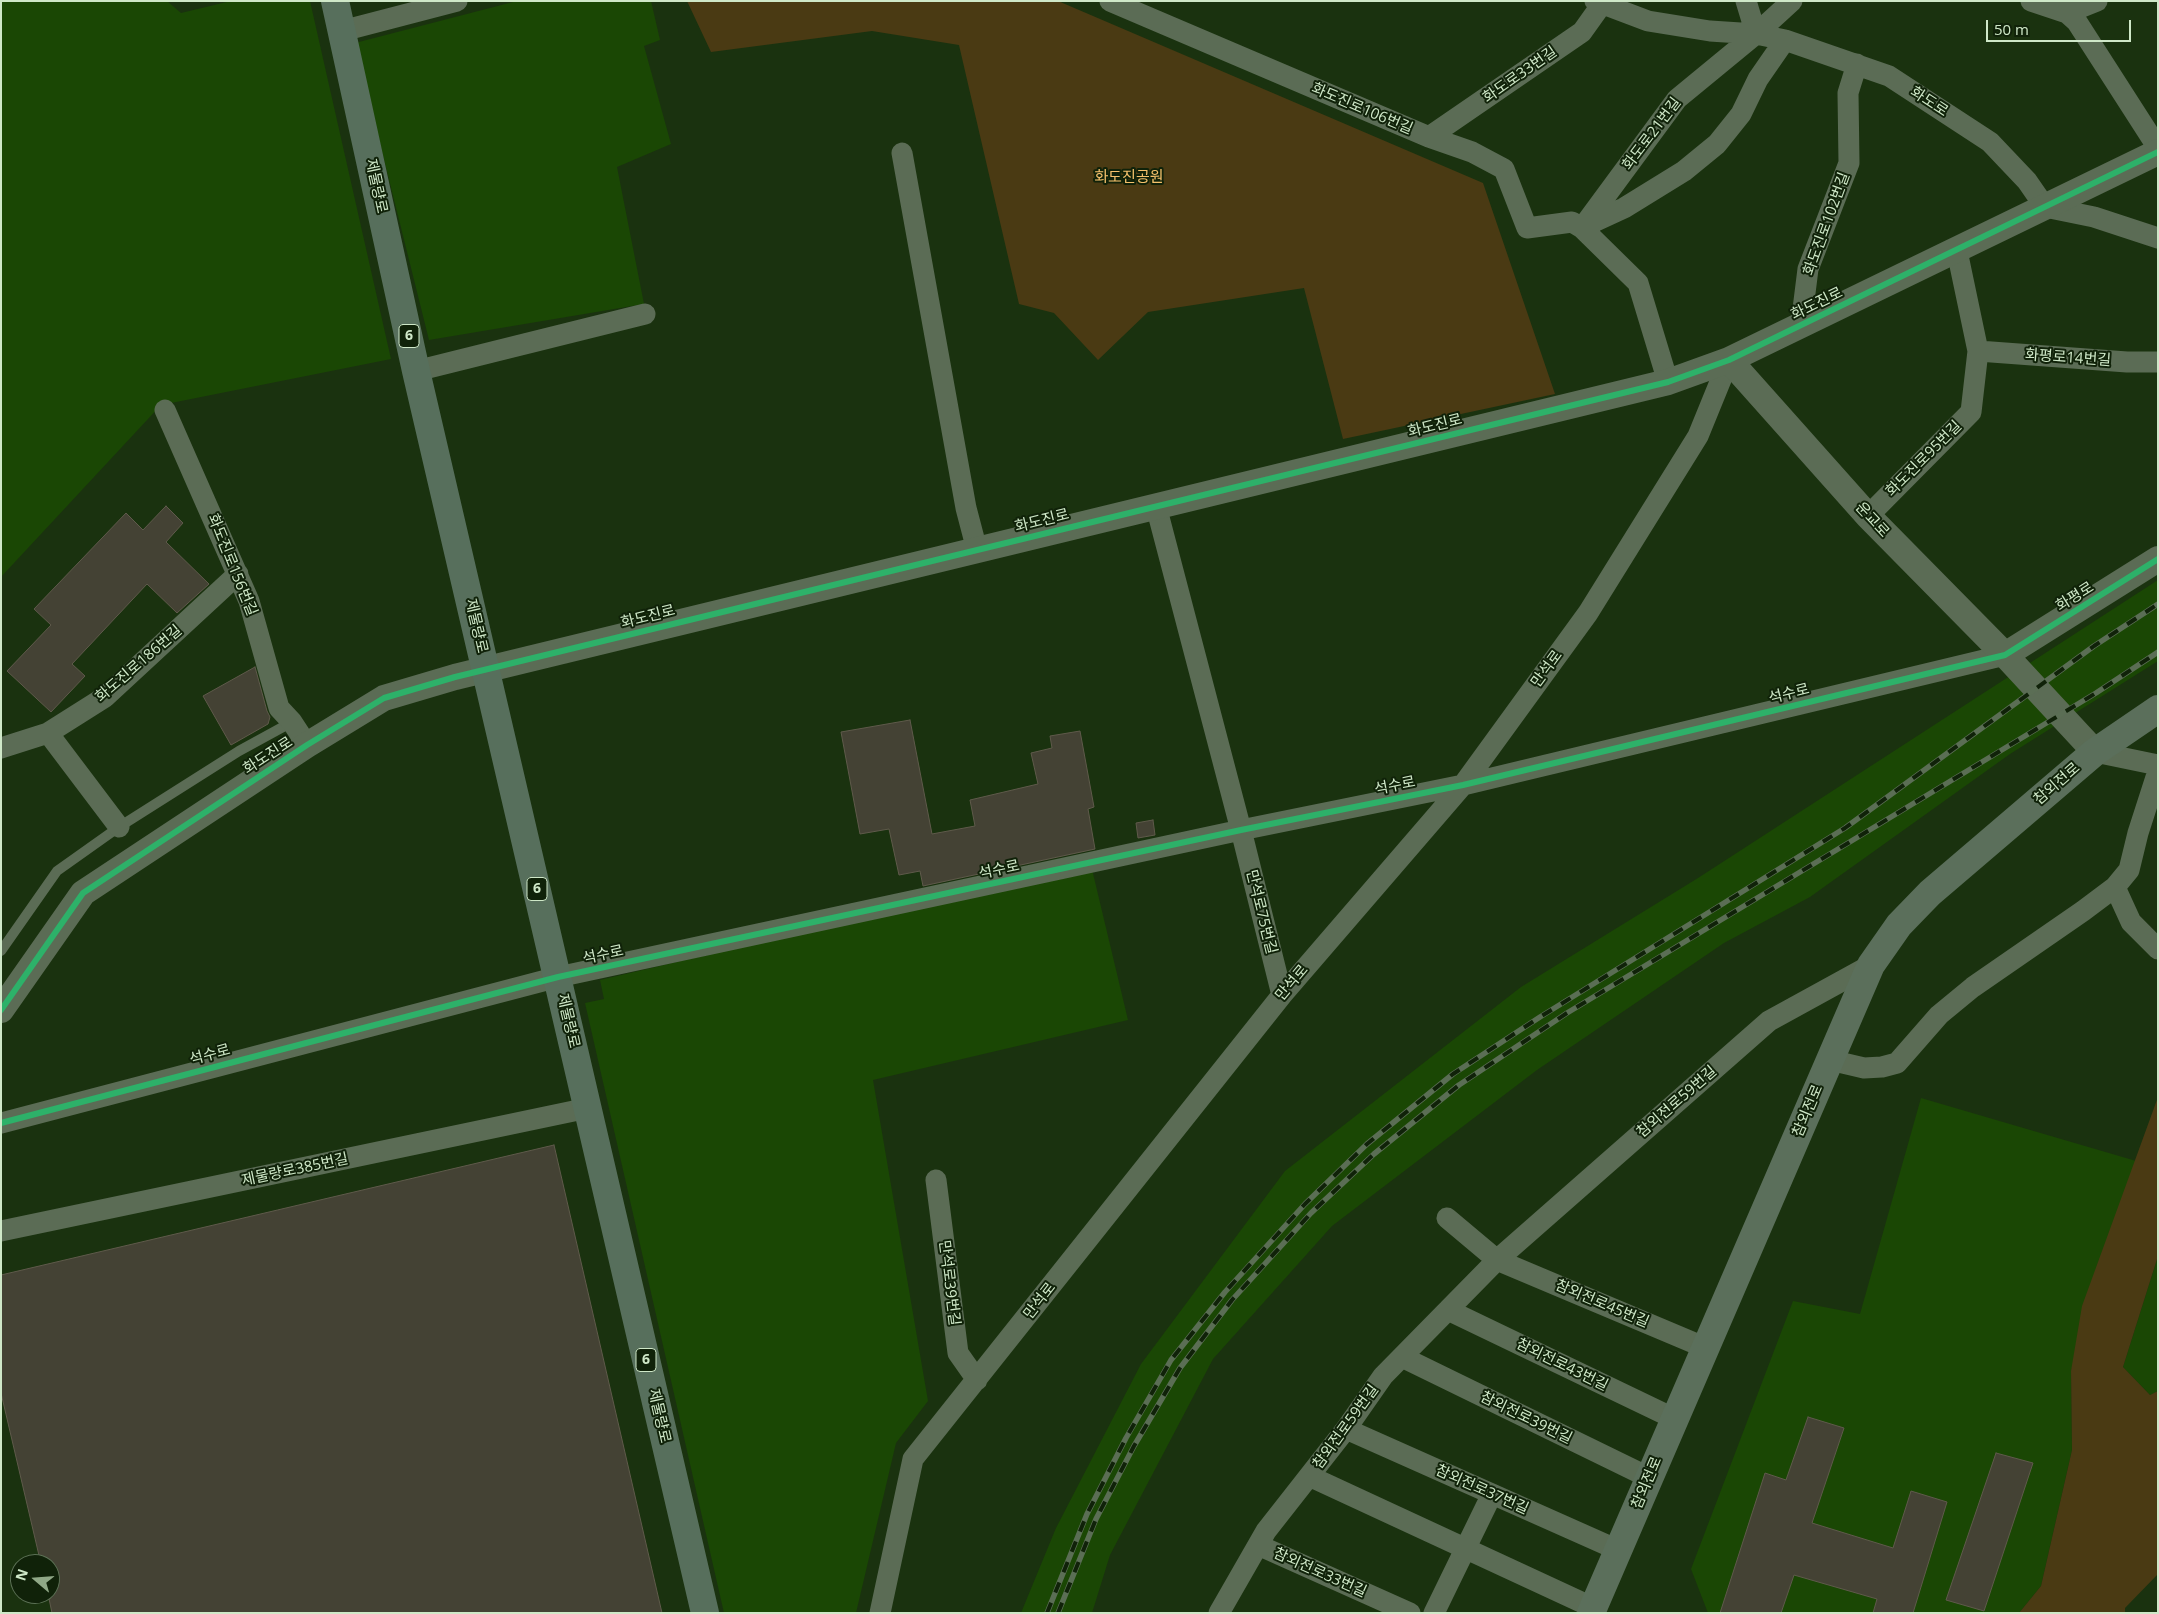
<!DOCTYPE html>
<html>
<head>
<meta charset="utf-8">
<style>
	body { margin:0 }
	#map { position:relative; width:2159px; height:1614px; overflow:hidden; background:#1a320f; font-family:"Open Sans",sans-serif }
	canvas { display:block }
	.frame { position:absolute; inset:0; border:2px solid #cfe8c8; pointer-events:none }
	.north { position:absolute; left:10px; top:1554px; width:50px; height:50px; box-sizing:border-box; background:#102209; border:1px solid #5c7155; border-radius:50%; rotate:288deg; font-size:14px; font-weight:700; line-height:20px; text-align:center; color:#cfe8c8 }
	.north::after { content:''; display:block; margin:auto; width:18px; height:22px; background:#90a887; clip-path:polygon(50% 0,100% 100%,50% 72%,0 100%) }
	.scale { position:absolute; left:1986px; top:20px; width:145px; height:22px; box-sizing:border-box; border:2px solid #cfe8c8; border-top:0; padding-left:6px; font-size:15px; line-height:18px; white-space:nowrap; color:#cfe8c8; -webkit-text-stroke:4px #102209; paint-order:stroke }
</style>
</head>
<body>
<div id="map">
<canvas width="2159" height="1614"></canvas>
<div class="frame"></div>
<div class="north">N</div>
<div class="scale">50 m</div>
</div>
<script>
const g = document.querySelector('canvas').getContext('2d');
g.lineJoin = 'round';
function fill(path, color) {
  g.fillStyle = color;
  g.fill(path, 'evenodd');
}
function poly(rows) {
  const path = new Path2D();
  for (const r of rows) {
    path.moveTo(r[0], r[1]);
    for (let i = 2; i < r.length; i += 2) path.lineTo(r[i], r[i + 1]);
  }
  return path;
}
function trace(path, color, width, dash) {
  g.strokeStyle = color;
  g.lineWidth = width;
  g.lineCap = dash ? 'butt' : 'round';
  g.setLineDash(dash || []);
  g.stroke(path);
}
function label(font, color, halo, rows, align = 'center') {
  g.font = font + ' "Open Sans","Noto Sans KR",sans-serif';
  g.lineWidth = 4;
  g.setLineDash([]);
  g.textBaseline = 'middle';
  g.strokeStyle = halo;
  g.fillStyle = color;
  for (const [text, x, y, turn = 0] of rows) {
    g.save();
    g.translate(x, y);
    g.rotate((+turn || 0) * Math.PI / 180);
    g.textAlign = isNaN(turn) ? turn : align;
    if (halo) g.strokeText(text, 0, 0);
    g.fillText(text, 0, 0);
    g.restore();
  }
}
const built = poly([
	[1,1,167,1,181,13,231,1,310,1,391,359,161,405,1,577],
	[517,1,651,1,660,40,644,46,671,144,617,167,644,304,429,340,355,43],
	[2158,580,2158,661,2010,754,1810,897,1724,943,1537,1070,1332,1226,1213,1359,1110,1555,1092,1613,1021,1613,1056,1528,1141,1364,1285,1171,1521,987,1698,878],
	[1091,865,1128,1020,873,1080,928,1401,896,1443,856,1613,724,1613,585,1003,604,999,600,980],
	[1921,1098,2143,1163,2071,1371,2072,1450,2041,1586,2019,1613,1708,1613,1691,1569,1793,1301,1860,1314],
	[2158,1256,2158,1391,2150,1395,2123,1367]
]);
const green = poly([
	[687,1,1058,1,1483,183,1555,394,1343,439,1304,288,1148,312,1098,360,1054,313,1019,304,959,45,872,31,711,52],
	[2158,1097,2158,1256,2123,1367,2150,1395,2158,1391,2158,1574,2125,1608,2125,1613,2019,1613,2041,1586,2072,1450,2071,1371,2082,1306]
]);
const building = poly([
	[166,506,183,523,166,542,209,584,177,613,147,584,72,664,85,676,51,712,7,671,51,625,34,609,126,513,143,530,166,506],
	[255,667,267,711,270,717,268,724,231,745,203,696,255,667],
	[910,720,932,834,975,826,970,800,1038,784,1031,753,1052,748,1050,736,1080,731,1094,807,1088,809,1095,849,923,886,920,871,899,875,889,829,860,834,841,732,910,720],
	[1153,820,1155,835,1138,838,1136,823,1153,820],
	[554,1145,662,1613,52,1613,48,1594,50,1594,50,1564,41,1564,1,1393,1,1275,554,1145],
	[1808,1417,1844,1428,1812,1523,1893,1548,1911,1491,1947,1502,1913,1613,1873,1613,1877,1599,1794,1575,1781,1613,1720,1613,1765,1473,1786,1480,1808,1417],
	[1996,1453,2033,1463,1984,1611,1946,1600,1996,1453]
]);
const service = poly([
	[1,951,57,871,119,827,239,751,292,722]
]);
const minor = poly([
	[1110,1,1429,137,1472,152,1504,169,1527,228,1572,222,1582,228,1638,283,1668,382],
	[1595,1,1648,21,1710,31,1756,34,1785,40,1889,76,1990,142,2027,181,2045,207,2094,217,2158,238],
	[1746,1,1756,34],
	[2031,1,2067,13,2077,22,2158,148],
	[2067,13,2097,1],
	[342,31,457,1],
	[1429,137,1582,32,1602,4],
	[902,153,966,508,977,550],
	[1585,226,1624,208,1684,171,1717,144,1741,114,1758,79,1785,40],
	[1582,228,1677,99,1756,34,1792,1],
	[1801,325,1808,269,1849,163,1848,93,1857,64],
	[1978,351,2127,362,2158,362],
	[416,371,645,314],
	[165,410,249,601,279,708,292,722,307,745],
	[1156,506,1241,830,1282,995],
	[1868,516,1971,412,1978,351,1957,251],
	[48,733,119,827],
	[1,748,48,733,105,697,238,574],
	[2095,752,2158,765],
	[2115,887,2131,922,2158,949],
	[1830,1060,1864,1068,1882,1067,1897,1063,1939,1015,1973,987,2083,911,2115,887,2129,870,2138,833,2158,771],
	[1,1123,558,977,1241,830,1463,785,2005,655],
	[936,1180,958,1353,977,1380],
	[1447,1218,1497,1260,1706,1348],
	[1,1231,588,1108],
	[1448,1310,1675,1419],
	[1402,1357,1650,1478],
	[1346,1429,1618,1550],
	[1309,1476,1594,1608],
	[1258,1545,1410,1613],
	[880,1613,913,1459,1282,995,1463,785,1588,613,1698,436,1729,360],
	[1219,1613,1266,1531,1346,1429,1383,1376,1497,1260,1769,1021,1871,965],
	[1434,1613,1492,1494]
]);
const tertiary = poly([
	[1729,360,1868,516,2005,655,2095,752],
	[2005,655,2158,559],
	[1,1010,83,893,307,745,384,698,455,677,1668,382,1729,360,2158,152]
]);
const secondary = poly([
	[1591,1613,1871,965,1899,925,1930,893,2095,752,2158,709]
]);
const primary = poly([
	[335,1,416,371,705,1613]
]);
const rail = poly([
	[1047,1613,1087,1514,1126,1438,1171,1360,1225,1292,1305,1204,1367,1144,1453,1074,1540,1017,1845,828,2094,646,2158,604],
	[1058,1613,1096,1519,1134,1446,1180,1368,1232,1300,1311,1213,1374,1154,1459,1085,1567,1013,2096,693,2158,652]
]);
const cycleway = poly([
	[1,1010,83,893,307,745,384,698,455,677,1668,382,1729,360,2158,152],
	[1,1123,558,977,1241,830,1463,785,2005,655,2158,559]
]);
const shields = [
	[409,336,20],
	[537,889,20],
	[646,1360,20]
];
const shieldNames = [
	["6",409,336],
	["6",537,889],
	["6",646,1360]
];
const streetNames = [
	["화도로33번길",1520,75,-35],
	["화도로",1929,102,33],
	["화도진로106번길",1362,109,23],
	["화도로21번길",1652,134,-53],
	["제물량로",376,186,78],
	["화도진로102번길",1827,224,-70],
	["화도진로",1817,304,-26],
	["화평로14번길",2068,358,4],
	["화도진로",1435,426,-14],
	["화도진로95번길",1924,459,-45],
	["운교로",1872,520,47],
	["화도진로",1042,521,-14],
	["화도진로156번길",232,565,68],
	["화평로",2075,597,-32],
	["화도진로",648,617,-14],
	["제물량로",476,626,77],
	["화도진로186번길",139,664,-41],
	["만석로",1547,669,-54],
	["석수로",1789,694,-14],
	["화도진로",268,756,-33],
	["참외전로",2057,784,-41],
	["석수로",1395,786,-11],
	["석수로",999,870,-12],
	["만석로75번길",1261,912,76],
	["석수로",603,955,-12],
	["만석로",1292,983,-50],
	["제물량로",568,1021,77],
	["석수로",210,1055,-15],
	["참외전로59번길",1677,1102,-41],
	["참외전로",1808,1111,-67],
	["제물량로385번길",295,1170,-12],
	["만석로39번길",949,1283,83],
	["만석로",1040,1301,-52],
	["참외전로45번길",1602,1304,23],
	["참외전로43번길",1562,1365,26],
	["제물량로",659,1416,77],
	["참외전로39번길",1526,1418,26],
	["참외전로59번길",1346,1427,-54],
	["참외전로",1647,1483,-67],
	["참외전로37번길",1482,1490,24],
	["참외전로33번길",1320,1573,24]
];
const parkNames = [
	["화도진공원",1129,178]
];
fill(built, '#1a4704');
fill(green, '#4a3a13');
fill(building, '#444234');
trace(building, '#5f5a4b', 1);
trace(service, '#5b6c55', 10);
trace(minor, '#5b6c55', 21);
trace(tertiary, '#5b6c55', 26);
trace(secondary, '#5b6f5b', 28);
trace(primary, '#576f5c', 28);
trace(rail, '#5b6e55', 5.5);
trace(rail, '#102209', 4, [11]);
trace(cycleway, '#2db169', 6);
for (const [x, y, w] of shields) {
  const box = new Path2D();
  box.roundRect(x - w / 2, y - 11.5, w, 23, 4);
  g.fillStyle = '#102209';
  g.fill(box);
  trace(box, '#cfe8c8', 1);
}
label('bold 14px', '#cfe8c8', null, shieldNames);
label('15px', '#cfe8c8', '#102209', streetNames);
label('15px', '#f5c16c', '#102209', parkNames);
</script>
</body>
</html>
